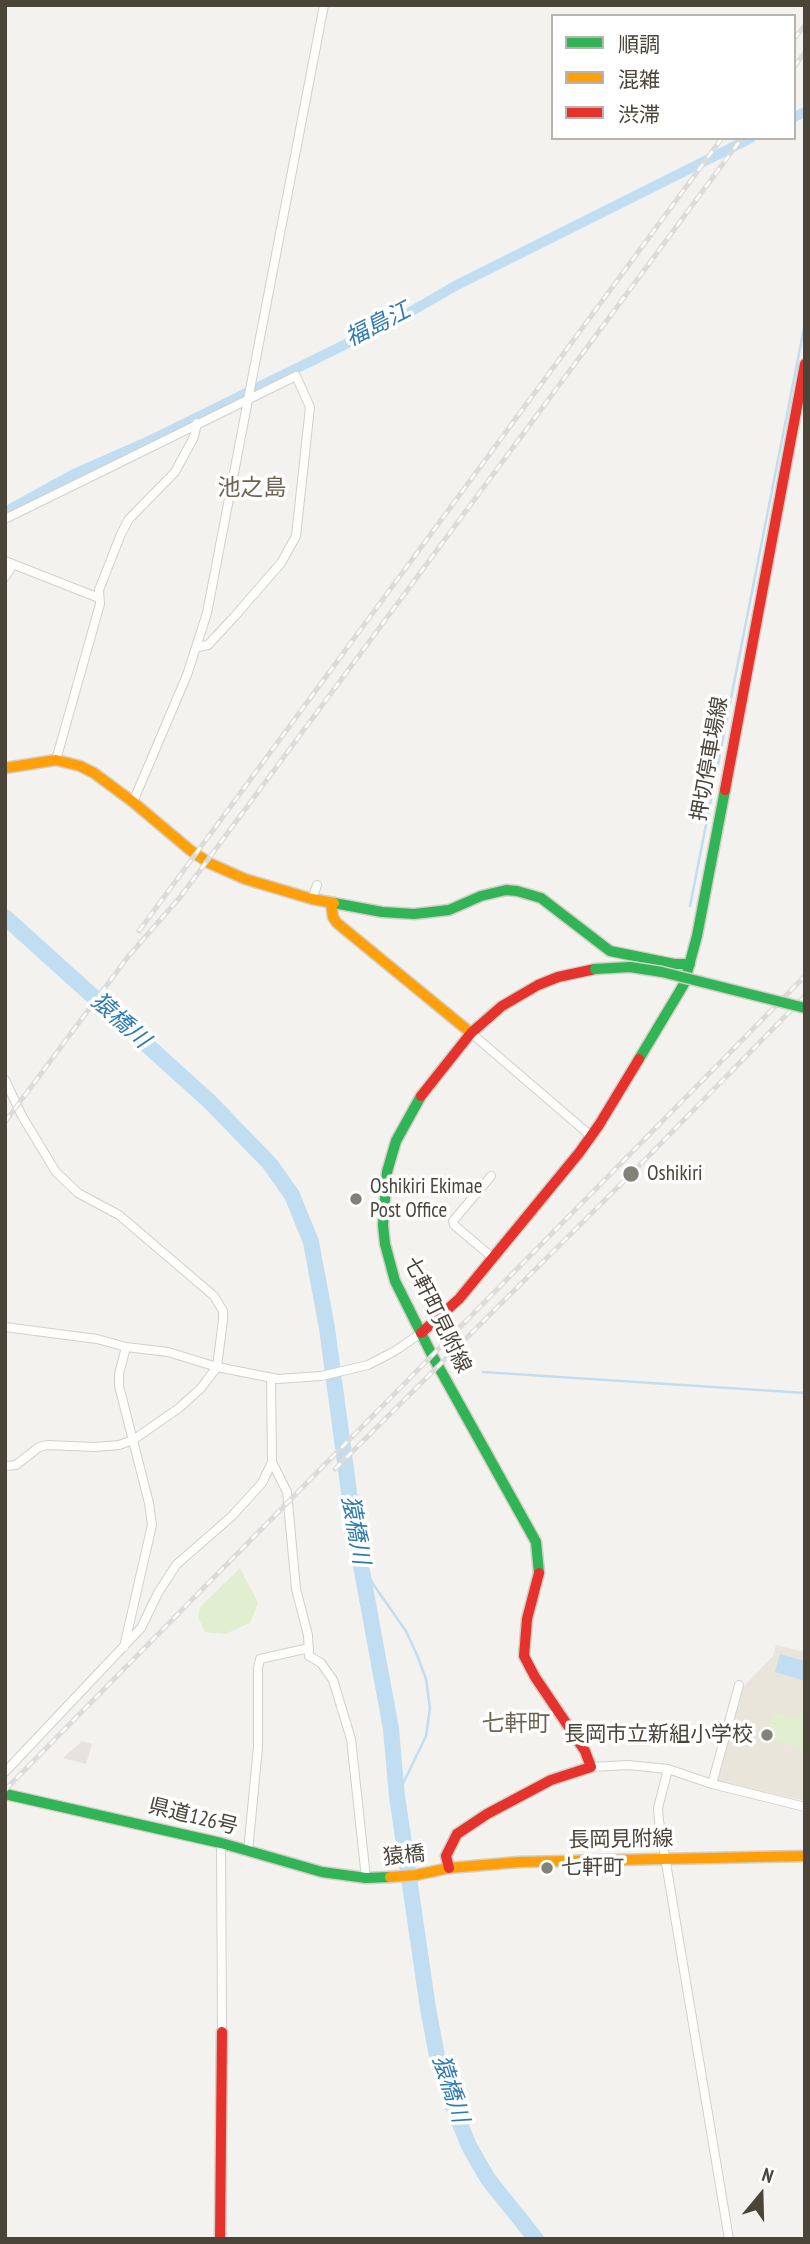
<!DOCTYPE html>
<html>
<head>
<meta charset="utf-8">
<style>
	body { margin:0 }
	#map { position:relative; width:810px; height:2244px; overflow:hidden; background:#f4f2ee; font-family:"PT Sans Narrow","Noto Sans JP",sans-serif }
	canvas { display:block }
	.frame { position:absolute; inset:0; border:7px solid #4b4439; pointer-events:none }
	.legend { position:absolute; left:551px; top:14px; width:245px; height:126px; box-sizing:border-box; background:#fff; border:2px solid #b7b4b0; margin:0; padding:9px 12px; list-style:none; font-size:21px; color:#4b4439 }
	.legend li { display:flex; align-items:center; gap:14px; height:35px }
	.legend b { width:35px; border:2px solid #b7b4b0 }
	.north { position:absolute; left:726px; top:2160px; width:70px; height:70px; -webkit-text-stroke:5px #fff; paint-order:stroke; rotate:19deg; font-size:19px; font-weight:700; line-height:28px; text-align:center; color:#4b4439 }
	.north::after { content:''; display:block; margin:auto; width:24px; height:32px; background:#4b4439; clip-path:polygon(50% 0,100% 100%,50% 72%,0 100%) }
</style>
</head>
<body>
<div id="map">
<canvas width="810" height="2244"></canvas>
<div class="frame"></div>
<ul class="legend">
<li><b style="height:9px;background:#30b455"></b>順調</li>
<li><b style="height:9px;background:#ff9f0a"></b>混雑</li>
<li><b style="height:9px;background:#e5322d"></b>渋滞</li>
</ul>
<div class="north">N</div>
</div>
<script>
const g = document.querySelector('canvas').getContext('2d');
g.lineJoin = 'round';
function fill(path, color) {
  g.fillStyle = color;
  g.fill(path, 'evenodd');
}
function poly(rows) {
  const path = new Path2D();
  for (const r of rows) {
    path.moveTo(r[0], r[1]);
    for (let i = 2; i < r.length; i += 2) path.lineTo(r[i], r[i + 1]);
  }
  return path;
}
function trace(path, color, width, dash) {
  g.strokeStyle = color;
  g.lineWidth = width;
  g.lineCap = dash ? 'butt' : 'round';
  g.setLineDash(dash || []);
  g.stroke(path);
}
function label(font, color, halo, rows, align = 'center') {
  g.font = font + ' "PT Sans Narrow","Noto Sans JP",sans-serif';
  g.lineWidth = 7;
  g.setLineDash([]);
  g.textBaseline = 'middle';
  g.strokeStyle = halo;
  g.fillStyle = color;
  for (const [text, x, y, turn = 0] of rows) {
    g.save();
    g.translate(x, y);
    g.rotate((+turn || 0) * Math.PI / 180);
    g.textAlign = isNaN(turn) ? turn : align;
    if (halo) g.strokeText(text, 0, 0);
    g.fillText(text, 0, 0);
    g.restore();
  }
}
const education = poly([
	[776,1645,805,1652,805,1801,718,1781,741,1689,773,1656]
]);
const green = poly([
	[240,1568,258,1603,250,1623,225,1634,205,1632,198,1617,200,1607],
	[805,1703,805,1750,766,1739,773,1712,797,1719]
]);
const parking = poly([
	[82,1741,92,1744,86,1764,63,1758]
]);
const water = poly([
	[780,1654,805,1661,805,1681,775,1672]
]);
const stream = poly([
	[690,906,805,323],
	[483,1372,805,1393],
	[358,1545,361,1560,373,1584,406,1631,417,1655,426,1679,430,1708,426,1736,397,1796]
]);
const canal = poly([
	[794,117,805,112],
	[5,512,76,473,151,440,405,315,455,286,751,138]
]);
const river = poly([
	[5,917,209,1101,270,1164,292,1195,311,1242,327,1328,353,1522,391,1729,397,1796,428,2008,437,2056,450,2099,469,2146,488,2179,536,2239]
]);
const street = poly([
	[5,519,296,376,310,407,296,536,281,563,234,617,208,645,198,647],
	[5,561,99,598],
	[5,577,13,565],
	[56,760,100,604,99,590,121,534,129,519,175,472,194,437,197,423],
	[133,802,187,675,207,613,324,5],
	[312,899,317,885],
	[471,1033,591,1136],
	[5,1080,22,1116,56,1172,78,1193,119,1215,214,1296,223,1311,223,1320,217,1367,201,1388,179,1408,133,1440,119,1445,95,1447,47,1445,39,1447,16,1465,5,1466],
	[491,1176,453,1221,454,1225,492,1257],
	[5,1327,97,1339,126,1347,168,1352,217,1367,278,1379,321,1376,368,1365,395,1351,421,1333],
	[272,1462,287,1492,296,1589,308,1635,309,1656,321,1663,333,1680,351,1739,366,1878],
	[124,1647,152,1525,149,1503,119,1386,119,1374,126,1347],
	[591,1767,628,1765,668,1769,712,1784,805,1807],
	[668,1769,658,1808,659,1821,729,2239],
	[5,1772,141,1628,158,1593,176,1565,232,1516,262,1483,272,1462,271,1378],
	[712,1784,739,1685],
	[221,1843,222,2032],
	[248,1851,258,1747,258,1668,260,1659,309,1648]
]);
const fast = poly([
	[334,903,382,912,414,914,449,910,481,896,506,890,517,891,541,898,610,951,674,964,690,964],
	[639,1059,684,984,697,936,725,790],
	[421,1096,396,1141,387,1172,383,1225,385,1244,395,1281,432,1355,536,1542,539,1573],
	[5,1794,221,1843,322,1872,366,1878,390,1877]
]);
const slow = poly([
	[5,768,56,760,80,766,94,773,133,802,190,850,209,863,245,879,312,899,334,903],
	[331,904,333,917,337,923,471,1033],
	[390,1877,416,1875,449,1868,519,1862,805,1856]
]);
const jam = poly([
	[725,790,805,364],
	[421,1096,471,1033,502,1006,538,985,558,977,595,969],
	[421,1333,459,1299,579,1153,599,1125,639,1059],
	[449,1868,446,1856,457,1834,487,1814,551,1780,591,1767,585,1751,535,1677,524,1656,527,1619,539,1573],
	[220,2239,222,2032]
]);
const rail = poly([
	[794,39,805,25],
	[794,67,805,52],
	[139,931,722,138],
	[5,1122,127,958,181,896,742,138],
	[335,1469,631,1174,805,996],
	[5,1790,805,976]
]);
const fastBridge = poly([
	[595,969,630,967,662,972,805,1008]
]);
const markers = [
	[631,1174,9,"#868178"],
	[356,1199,7,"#868178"],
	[767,1735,7,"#868178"],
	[547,1868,7,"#868178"]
];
const streetNames = [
	["押切停車場線",710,759,-80],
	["七軒町見附線",437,1315,64],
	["県道126号",193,1817,14],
	["長岡見附線",621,1840,-1],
	["猿橋",404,1856,-6]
];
const poiNames = [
	["Oshikiri",647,1174],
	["Oshikiri Ekimae",370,1187],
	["Post Office",370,1211],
	["長岡市立新組小学校",753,1735,"right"],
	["七軒町",561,1868]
];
const waterNames = [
	["福島江",378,325,-27],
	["猿橋川",120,1021,42],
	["猿橋川",355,1530,80],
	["猿橋川",450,2089,72]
];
const neighbourhoodNames = [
	["池之島",252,488],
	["七軒町",516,1724]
];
fill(education, '#eae5da');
fill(green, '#e1eecf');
fill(parking, '#e6e3df');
fill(water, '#c0ddf1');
trace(stream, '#c0ddf1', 2.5);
trace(canal, '#c0ddf1', 10);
trace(river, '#c0ddf1', 16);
trace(street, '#d2d0cb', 10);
trace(fast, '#d3cfc5', 13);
trace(slow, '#d3cfc5', 13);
trace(jam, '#d3cfc5', 13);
trace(street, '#fdfdfc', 8);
trace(fast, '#30b455', 10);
trace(slow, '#ff9f0a', 10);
trace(jam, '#e5322d', 10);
trace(rail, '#dbdbda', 5);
trace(rail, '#fff', 2.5, [8]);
trace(fastBridge, '#d3cfc5', 13, []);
trace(fastBridge, '#30b455', 10);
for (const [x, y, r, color] of markers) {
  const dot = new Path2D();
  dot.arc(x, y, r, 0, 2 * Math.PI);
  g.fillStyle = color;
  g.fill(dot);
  trace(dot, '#fff', 2.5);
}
label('21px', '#4b4439', '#fff', streetNames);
label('21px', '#4b4439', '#fff', poiNames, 'left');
label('italic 23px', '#2e7ab2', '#fff', waterNames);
label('23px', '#6e6250', '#fff', neighbourhoodNames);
</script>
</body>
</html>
